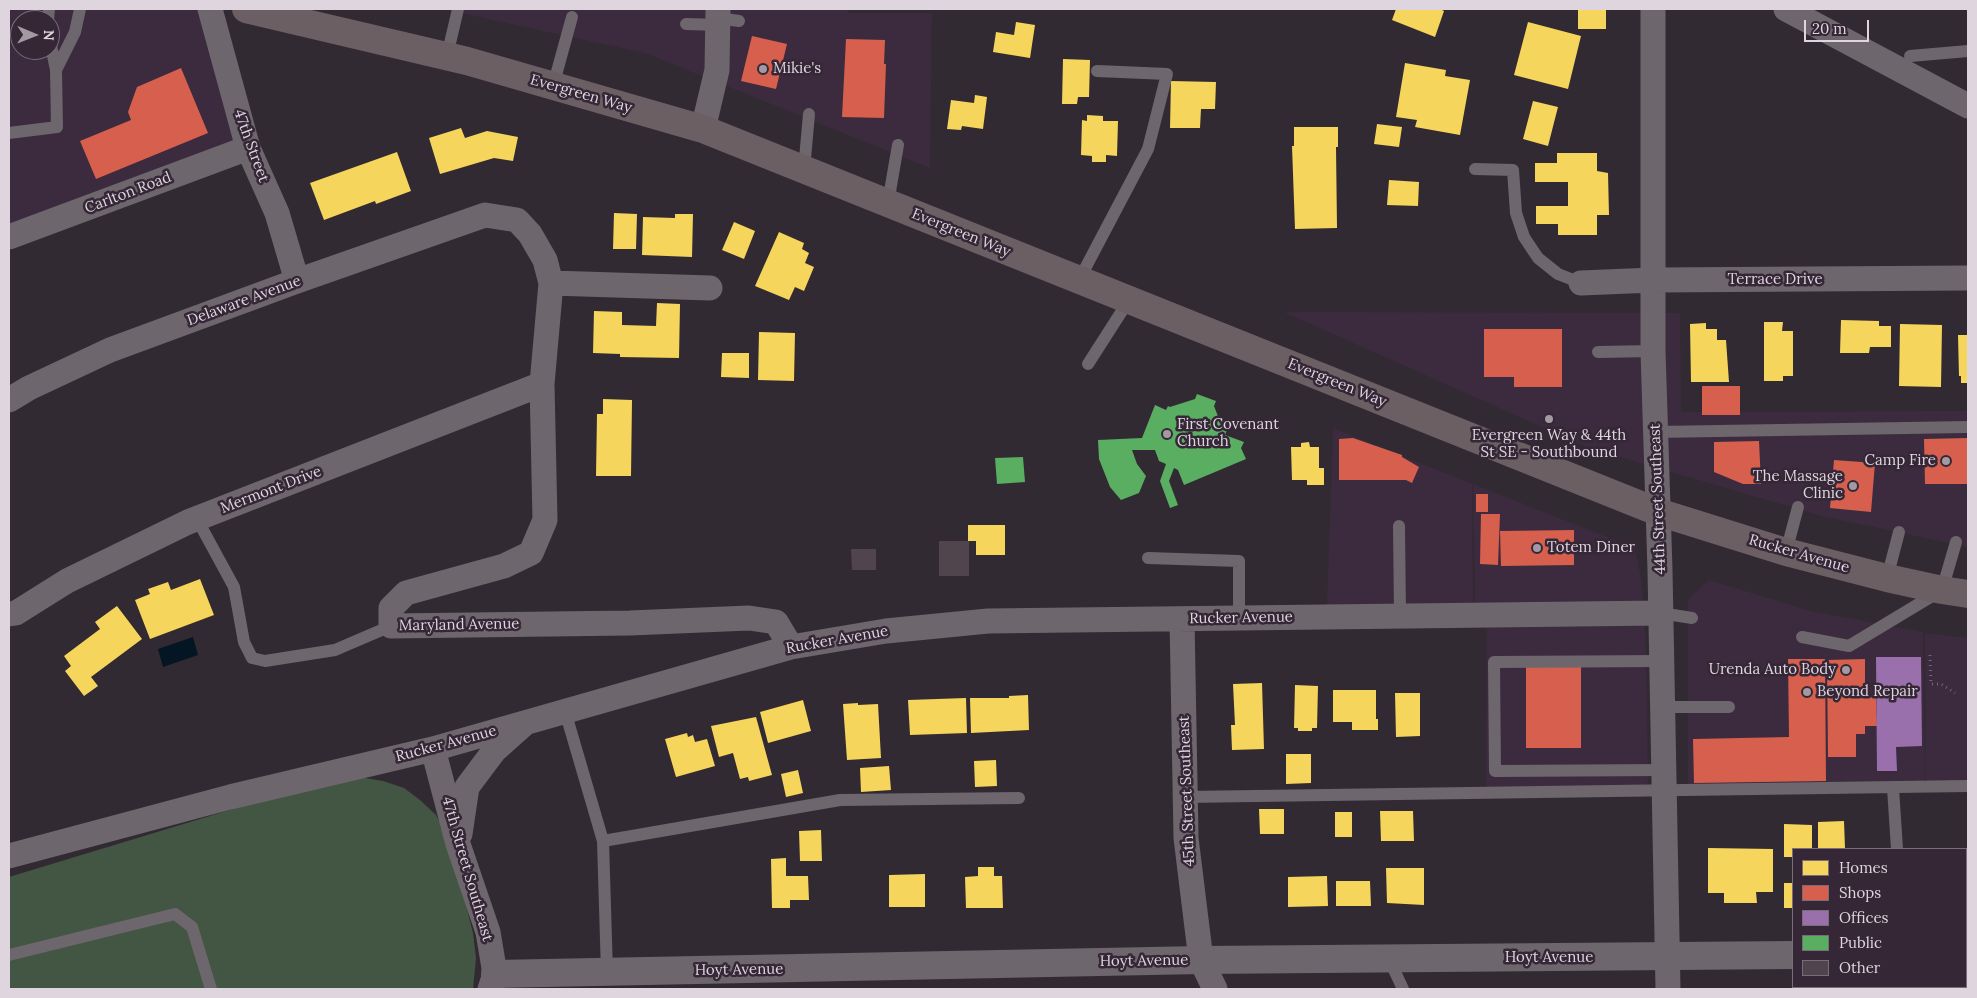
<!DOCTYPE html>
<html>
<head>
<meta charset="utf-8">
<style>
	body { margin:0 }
	#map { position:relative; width:1977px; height:998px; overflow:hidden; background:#322a32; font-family:Lora,serif }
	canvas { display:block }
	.frame { position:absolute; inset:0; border:10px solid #ded5df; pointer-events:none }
	.legend { position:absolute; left:1792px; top:848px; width:175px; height:140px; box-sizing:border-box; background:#352736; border:1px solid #796d7a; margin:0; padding:6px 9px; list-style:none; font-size:15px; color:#ded5df }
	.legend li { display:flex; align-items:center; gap:10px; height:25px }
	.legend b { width:25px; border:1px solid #796d7a }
	.north { position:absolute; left:10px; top:10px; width:50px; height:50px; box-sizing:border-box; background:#352736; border:1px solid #796d7a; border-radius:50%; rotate:91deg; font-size:14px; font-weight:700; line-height:20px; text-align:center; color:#ded5df }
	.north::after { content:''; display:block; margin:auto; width:18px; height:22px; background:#a299a2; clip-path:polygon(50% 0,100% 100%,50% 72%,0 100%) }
	.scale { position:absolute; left:1804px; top:20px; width:65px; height:22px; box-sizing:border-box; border:2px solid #ded5df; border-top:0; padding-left:6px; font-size:15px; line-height:18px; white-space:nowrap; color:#ded5df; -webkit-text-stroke:4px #352736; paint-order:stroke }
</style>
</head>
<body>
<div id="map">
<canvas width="1977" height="998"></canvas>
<div class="frame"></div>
<ul class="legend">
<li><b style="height:14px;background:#f6d55c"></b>Homes</li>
<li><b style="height:14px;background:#d6604d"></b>Shops</li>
<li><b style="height:14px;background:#9970ab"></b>Offices</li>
<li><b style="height:14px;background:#5aae61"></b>Public</li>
<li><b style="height:14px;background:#50454c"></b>Other</li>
</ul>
<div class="north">N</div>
<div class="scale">20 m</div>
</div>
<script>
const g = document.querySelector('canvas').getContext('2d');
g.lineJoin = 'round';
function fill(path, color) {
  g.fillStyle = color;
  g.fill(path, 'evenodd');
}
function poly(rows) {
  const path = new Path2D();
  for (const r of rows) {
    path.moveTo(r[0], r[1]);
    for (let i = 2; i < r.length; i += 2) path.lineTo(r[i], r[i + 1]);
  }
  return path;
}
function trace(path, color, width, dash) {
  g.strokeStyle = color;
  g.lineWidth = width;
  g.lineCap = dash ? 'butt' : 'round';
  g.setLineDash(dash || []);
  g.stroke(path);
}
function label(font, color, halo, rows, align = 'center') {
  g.font = font + ' Lora,serif';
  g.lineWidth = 5;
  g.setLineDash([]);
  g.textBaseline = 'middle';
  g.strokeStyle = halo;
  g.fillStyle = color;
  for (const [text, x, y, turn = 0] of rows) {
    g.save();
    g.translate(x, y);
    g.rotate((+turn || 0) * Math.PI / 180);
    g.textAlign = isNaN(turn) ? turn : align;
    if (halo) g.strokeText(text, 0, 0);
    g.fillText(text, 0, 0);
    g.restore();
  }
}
const built = poly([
	[9,9,210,9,248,148,9,249],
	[20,20,50,20,50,50,20,50],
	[442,9,848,9,848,13,932,13,930,168,645,53],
	[1284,312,1680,313,1681,412,1968,411,1968,547,1822,516,1589,448],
	[1333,428,1472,484,1473,604,1327,605],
	[1473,484,1635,548,1641,578,1646,648,1648,787,1486,790,1487,605,1475,604],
	[1709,580,1810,611,1923,632,1925,783,1688,787,1688,599],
	[1925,633,1968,638,1968,782,1926,783]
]);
const green = poly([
	[365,778,383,781,404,788,420,800,436,815,446,834,453,853,473,933,476,958,473,989,9,989,9,877,246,805,347,779]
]);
const water = poly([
	[193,637,198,655,163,667,158,649]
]);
const homes = poly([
	[1396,9,1440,9,1444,11,1435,37,1392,20],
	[1578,9,1606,9,1606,29,1578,29],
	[1016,22,1035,25,1030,58,993,52,996,32,1014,35],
	[1528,22,1581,36,1568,89,1514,75],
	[1063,59,1090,60,1089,97,1078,97,1077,104,1062,104],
	[1405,63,1446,70,1445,76,1470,80,1460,135,1415,127,1417,120,1396,117],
	[1171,81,1216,82,1215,109,1201,109,1200,128,1170,128],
	[975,95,987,97,983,129,962,126,961,130,947,129,951,100,974,103],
	[1533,101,1558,107,1548,146,1523,139],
	[1087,115,1103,116,1103,121,1118,121,1117,156,1106,155,1106,162,1092,162,1092,156,1081,155,1082,120,1087,121],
	[1377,124,1402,127,1399,147,1374,144],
	[1294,127,1338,127,1338,147,1336,147,1337,228,1295,229,1292,146,1294,146],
	[461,128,465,138,487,131,518,137,513,161,494,158,440,174,429,138],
	[397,152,411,191,376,204,375,201,324,220,310,183],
	[1557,153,1597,153,1597,171,1608,173,1609,215,1597,215,1597,235,1558,235,1558,224,1536,224,1536,206,1568,206,1568,182,1535,182,1535,163,1557,163],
	[1389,180,1419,182,1418,206,1387,205],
	[614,213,637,214,636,249,613,249],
	[675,214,693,214,692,257,642,255,643,217,675,218],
	[734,222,755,231,744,259,722,250],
	[779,232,804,243,802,249,809,253,805,263,814,267,804,291,795,287,789,300,755,286],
	[657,303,680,304,679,358,620,357,620,354,593,353,594,311,622,312,622,325,656,326],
	[1841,320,1879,321,1879,326,1891,326,1891,347,1870,347,1869,353,1840,353],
	[1764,322,1783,322,1782,331,1793,331,1793,376,1783,376,1783,381,1764,381],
	[1706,323,1706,329,1717,329,1717,340,1726,340,1729,382,1691,382,1690,324],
	[1900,324,1942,325,1941,387,1899,386],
	[759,332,795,333,794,381,758,380],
	[1958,335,1968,335,1968,383,1961,383,1961,376,1959,376],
	[722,353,749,353,749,378,721,377],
	[603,399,632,400,631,476,596,476,597,414,603,414],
	[1309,442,1310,447,1319,447,1319,468,1324,468,1324,485,1307,485,1307,480,1292,480,1291,447,1301,447,1301,443],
	[968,525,1005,525,1005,555,976,555,976,541,968,541],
	[200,579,214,615,150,639,135,600,150,594,148,589,168,582,171,590],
	[117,606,142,639,91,677,98,686,84,696,65,671,71,666,64,656,100,629,95,622],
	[1262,683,1264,749,1232,750,1231,725,1235,725,1233,684],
	[1295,685,1318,686,1317,728,1312,728,1312,731,1298,731,1298,728,1294,728],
	[1333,690,1376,690,1376,719,1378,719,1378,730,1352,730,1352,722,1333,722],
	[1395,693,1420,693,1420,736,1396,737],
	[1028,695,1029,730,971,733,970,698,1009,698,1009,696],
	[966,698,967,733,910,735,908,700],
	[803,700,811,731,768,743,760,712],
	[858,703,858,705,878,704,881,758,847,760,843,704],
	[756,717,772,775,749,781,748,777,740,779,733,753,719,757,711,726],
	[687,733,688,737,693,735,695,742,707,739,715,766,676,777,665,739],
	[1286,754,1311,754,1311,783,1286,784],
	[996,760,997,786,975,787,974,761],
	[889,766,891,790,861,792,860,768],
	[798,770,803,793,786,797,781,774],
	[1259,809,1284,809,1284,834,1260,834],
	[1380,811,1413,811,1414,841,1381,841],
	[1335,812,1352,812,1352,837,1335,837],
	[1844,821,1845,848,1818,848,1818,822],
	[1784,824,1812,825,1812,849,1793,849,1793,857,1784,857],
	[821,830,822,861,800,861,799,831],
	[1708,848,1773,849,1773,892,1756,892,1757,903,1724,903,1724,893,1708,893],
	[786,858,786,876,808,876,809,900,790,900,790,908,772,908,771,859],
	[978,867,994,867,994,876,1002,876,1003,908,966,908,965,877,978,876],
	[1386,868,1424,868,1424,905,1387,903],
	[925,874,925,907,889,907,889,875],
	[1327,876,1328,906,1288,907,1288,877],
	[1336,881,1370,881,1371,906,1336,906],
	[1784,883,1793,883,1793,908,1784,908]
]);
const shops = poly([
	[752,36,787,44,776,89,741,81],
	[846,39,885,40,884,64,886,64,884,118,842,117],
	[181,68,208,133,96,179,80,141,131,120,128,112,137,87],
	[1484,329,1562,329,1562,387,1514,387,1514,377,1484,377],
	[1702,386,1740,386,1740,415,1702,415],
	[1353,438,1402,455,1402,457,1419,467,1412,483,1406,480,1339,480,1339,439],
	[1968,438,1968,484,1925,484,1924,439],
	[1759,441,1761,484,1743,484,1714,472,1714,442],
	[1834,460,1875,463,1871,512,1830,508],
	[1476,494,1488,494,1488,512,1476,512],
	[1481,514,1500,514,1498,565,1480,564],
	[1574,530,1574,565,1501,566,1500,531],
	[1788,659,1825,659,1826,781,1694,783,1693,739,1789,737],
	[1865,659,1865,697,1876,697,1877,726,1865,726,1865,734,1856,734,1856,757,1828,757,1827,660],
	[1581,663,1581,748,1526,748,1526,664]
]);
const offices = poly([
	[1876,657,1921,657,1922,746,1896,747,1897,771,1877,771]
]);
const public = poly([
	[1197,394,1216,401,1214,406,1223,429,1227,430,1225,435,1244,442,1241,448,1246,459,1184,485,1178,470,1174,468,1169,481,1178,505,1170,508,1160,481,1166,464,1159,461,1155,450,1132,450,1137,464,1146,476,1139,493,1121,500,1110,487,1099,459,1098,440,1142,438,1155,405,1166,410,1168,406,1170,407,1195,399],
	[1023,457,1025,482,997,484,995,458]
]);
const building = poly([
	[939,541,969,541,969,576,939,576],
	[851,549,876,549,876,570,852,570]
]);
const path = poly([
	[1930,655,1931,684,1941,684,1955,693]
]);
const service = poly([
	[718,18,739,21],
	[48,20,49,9],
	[686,24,718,25],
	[447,56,458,9],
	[1910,56,1968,51],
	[56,70,75,32,80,9],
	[553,86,572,17],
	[9,133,57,127,56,70,50,41],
	[1475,169,1513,170,1516,213,1524,237,1538,258,1558,274,1581,283],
	[804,170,809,114],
	[888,203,898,145],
	[1079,280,1148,149,1167,74,1097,71],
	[1598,352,1653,351],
	[1088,364,1129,300],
	[1656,432,1968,427],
	[197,519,234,587,244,642,252,658,265,661,335,650,391,626],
	[1399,526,1400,616],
	[1786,552,1798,507],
	[1148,558,1239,561,1239,618],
	[1887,578,1899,532],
	[1660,613,1692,618],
	[1802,637,1849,646,1942,590,1956,542],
	[1662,661,1494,662,1495,771,1664,770],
	[1663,707,1729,707],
	[565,711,603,841,607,973],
	[1893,788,1897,849],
	[1185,797,1968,786],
	[603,841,840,800,1019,798],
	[9,955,175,914,192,927,211,989],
	[1389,959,1403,989]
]);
const minor = poly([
	[210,9,248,148,277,213,297,281],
	[1653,9,1653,351,1660,570,1668,989],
	[1786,9,1968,106],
	[703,129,717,70,718,9],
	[9,237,248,148],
	[551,283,710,288],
	[1581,283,1653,280,1968,278],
	[9,400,29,388,110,350,297,281,485,215,517,220,530,234,545,260,551,283,542,384,545,520,531,553,504,566,406,593,391,608,391,626,630,623,749,618,776,622,791,647],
	[9,614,16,613,67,581,188,522,542,384],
	[1182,619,1186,838,1201,960,1215,989],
	[433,749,458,844,488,932,495,974,490,989],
	[460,834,467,787,494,751,522,726],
	[9,856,230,797,433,749,791,647,886,631,988,621,1660,613]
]);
const tertiary = poly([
	[1966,953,1968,953],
	[495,974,1201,960,1793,955]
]);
const primary = poly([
	[246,9,467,61,703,129,1658,512,1786,552,1887,578,1942,590,1968,594]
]);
const markers = [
	[763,69,5,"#a299a2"],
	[1549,419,5,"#a299a2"],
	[1167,434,5,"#a299a2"],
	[1946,461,5,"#a299a2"],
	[1853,486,5,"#a299a2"],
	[1537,548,5,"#a299a2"],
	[1846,670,5,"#a299a2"],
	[1807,692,5,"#a299a2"]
];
const poiNames = [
	["Mikie's",773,69],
	["First Covenant",1177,425],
	["Church",1177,442],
	["Evergreen Way & 44th",1549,436,"center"],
	["St SE - Southbound",1549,453,"center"],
	["Camp Fire",1936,461,"right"],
	["The Massage",1843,477,"right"],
	["Clinic",1843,494,"right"],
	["Totem Diner",1547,548],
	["Urenda Auto Body",1836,670,"right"],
	["Beyond Repair",1817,692]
];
const streetNames = [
	["Evergreen Way",581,94,16],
	["47th Street",251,146,70],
	["Carlton Road",128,193,-21],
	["Evergreen Way",961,233,22],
	["Terrace Drive",1775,280],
	["Delaware Avenue",244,301,-20],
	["Evergreen Way",1337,383,22],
	["Mermont Drive",271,490,-21],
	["44th Street Southeast",1658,499,-92],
	["Rucker Avenue",1799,554,16],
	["Rucker Avenue",1241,618,-1],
	["Maryland Avenue",459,625,-1],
	["Rucker Avenue",837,640,-10],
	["Rucker Avenue",446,744,-15],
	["45th Street Southeast",1187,791,-92],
	["47th Street Southeast",467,869,74],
	["Hoyt Avenue",1549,958],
	["Hoyt Avenue",1144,961,-1],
	["Hoyt Avenue",739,970,-1]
];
fill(built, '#3c2b3e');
fill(green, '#435543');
fill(water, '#041623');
fill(homes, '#f6d55c');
fill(shops, '#d6604d');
fill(offices, '#9970ab');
fill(public, '#5aae61');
fill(building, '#50454c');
trace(path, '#6e686e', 3, [1, 4]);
trace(service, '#6d666d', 12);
trace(minor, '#6d666d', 25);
trace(tertiary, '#6d666d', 28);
trace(primary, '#6b5f64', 28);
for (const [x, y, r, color] of markers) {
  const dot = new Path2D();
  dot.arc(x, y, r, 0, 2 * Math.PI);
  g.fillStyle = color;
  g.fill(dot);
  trace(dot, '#352736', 2);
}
label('15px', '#ded5df', '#352736', poiNames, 'left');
label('15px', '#ded5df', '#352736', streetNames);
</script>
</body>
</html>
